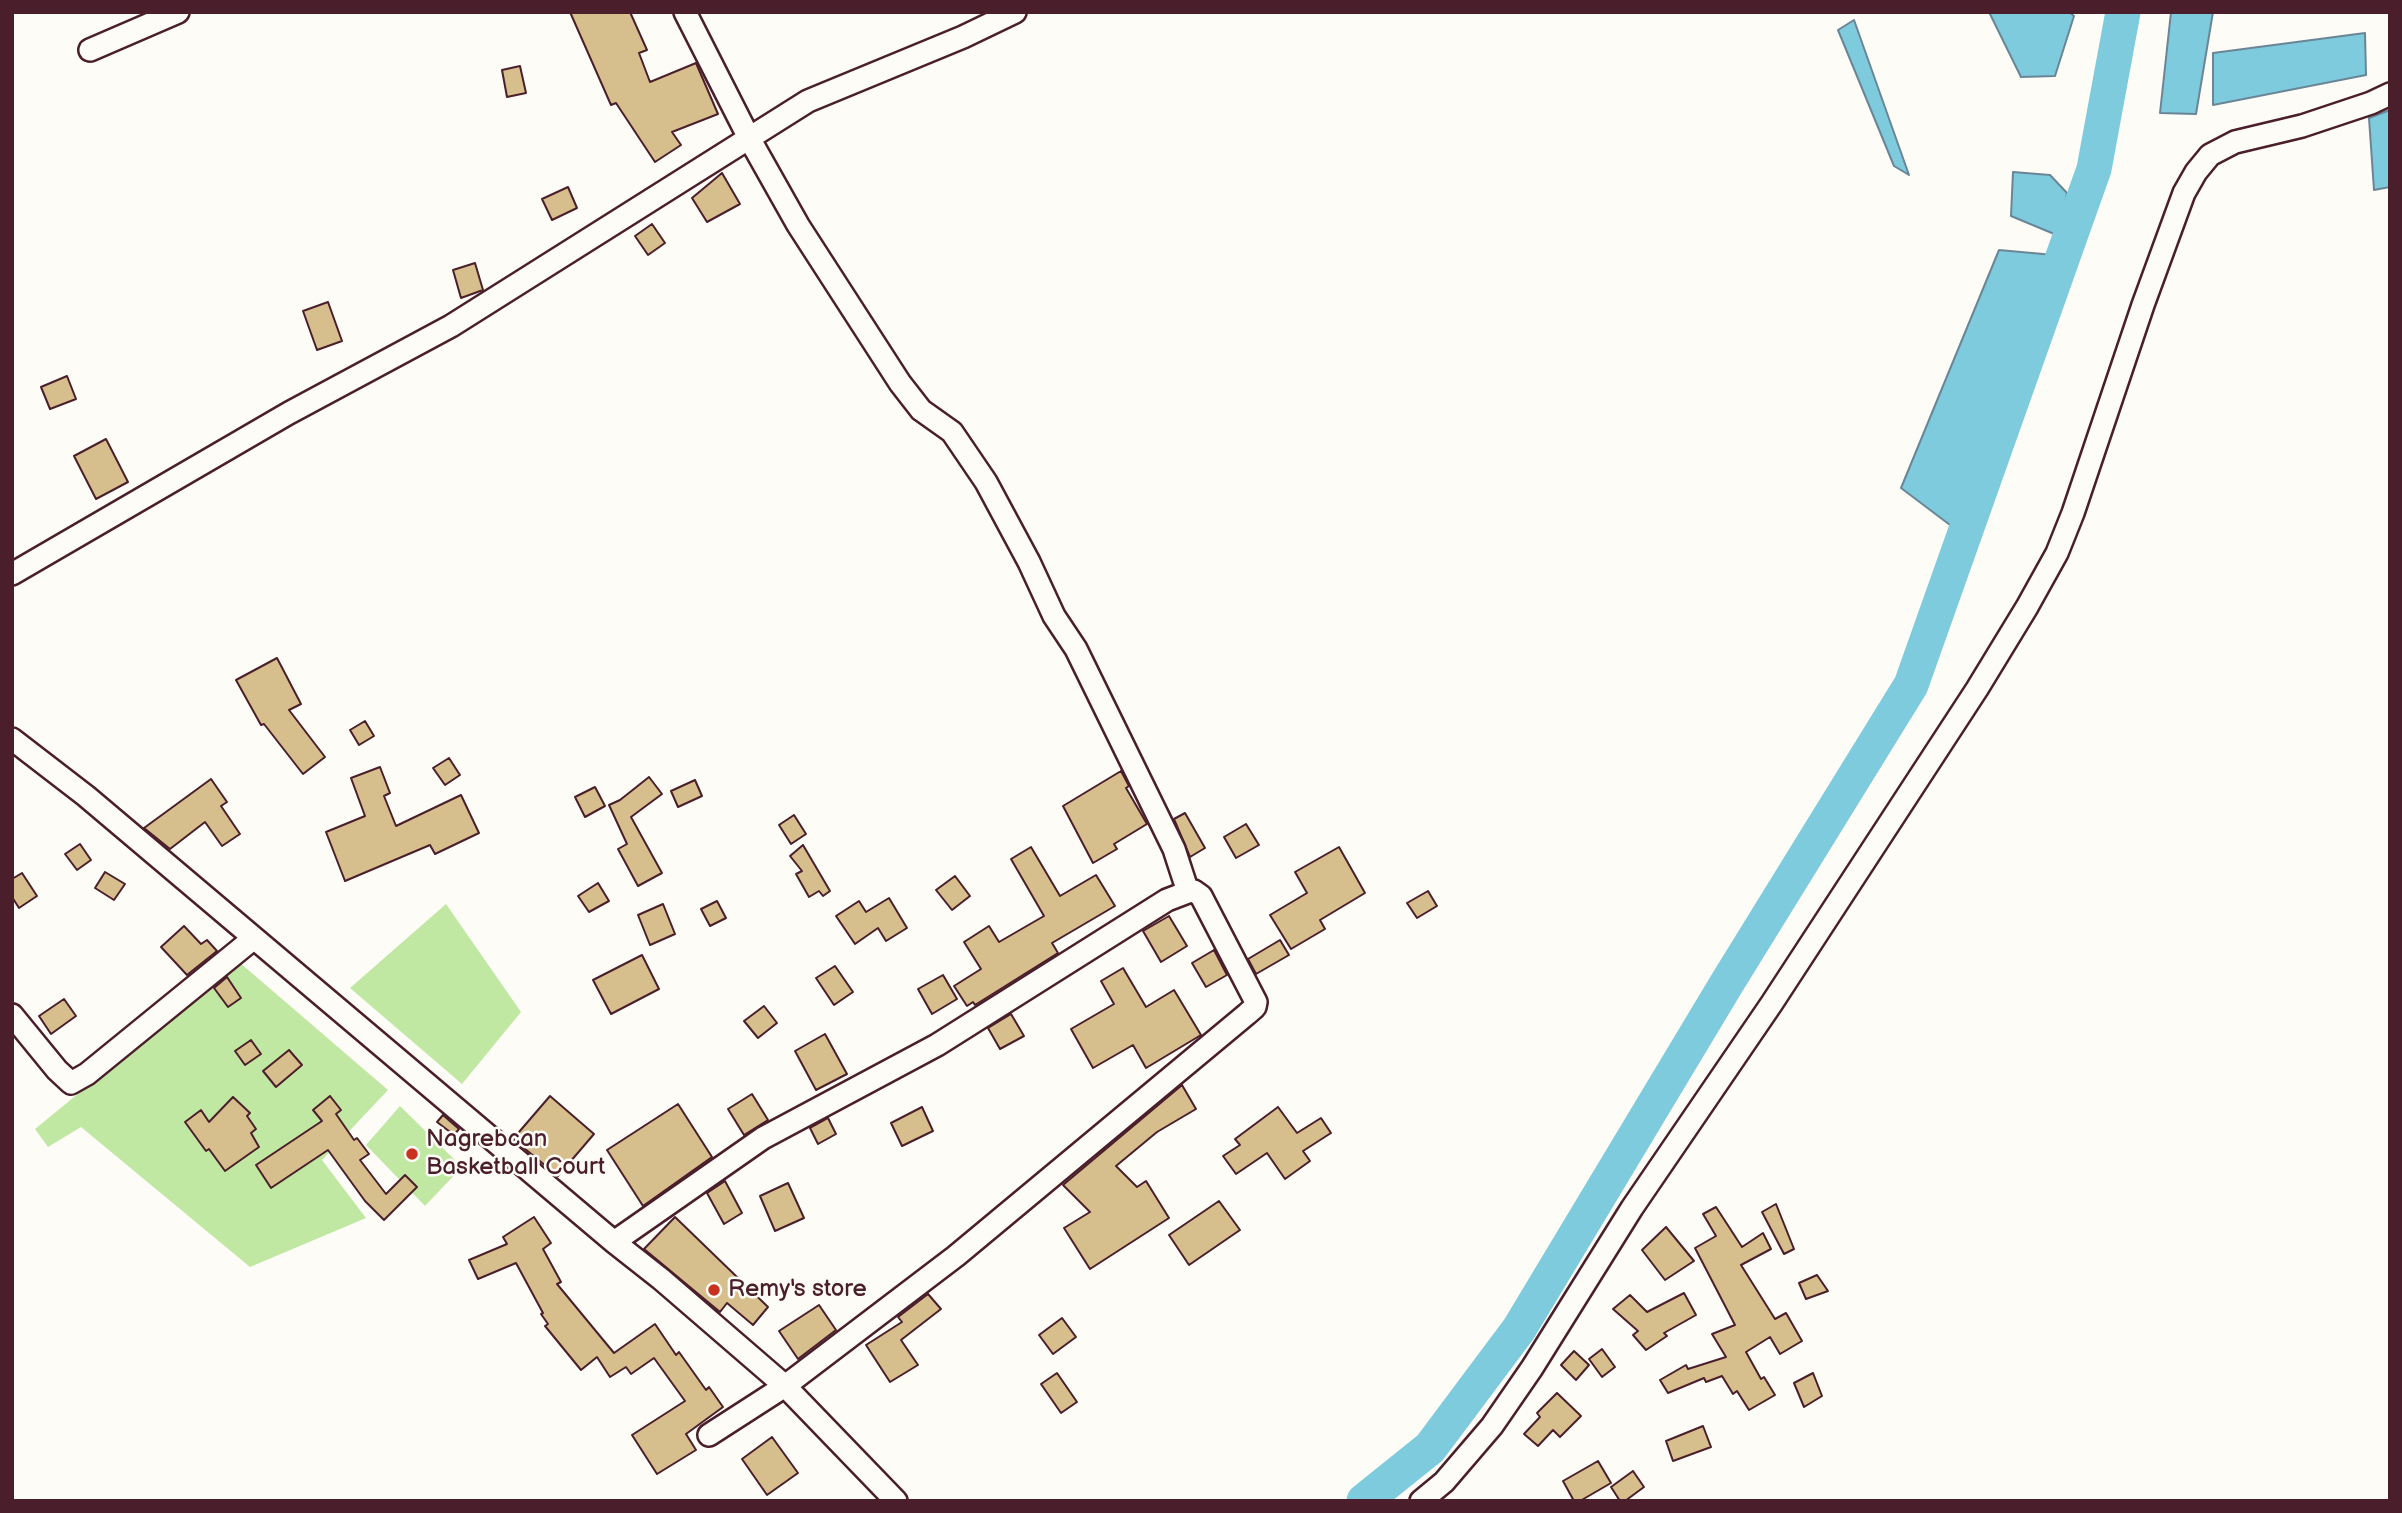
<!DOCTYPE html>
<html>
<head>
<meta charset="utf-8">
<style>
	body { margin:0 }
	#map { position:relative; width:2402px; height:1513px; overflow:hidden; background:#fdfcf7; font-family:"Balsamiq Sans",sans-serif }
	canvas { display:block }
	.frame { position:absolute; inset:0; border:14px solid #4a1f2b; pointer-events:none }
</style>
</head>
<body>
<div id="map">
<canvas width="2402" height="1513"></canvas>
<div class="frame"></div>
</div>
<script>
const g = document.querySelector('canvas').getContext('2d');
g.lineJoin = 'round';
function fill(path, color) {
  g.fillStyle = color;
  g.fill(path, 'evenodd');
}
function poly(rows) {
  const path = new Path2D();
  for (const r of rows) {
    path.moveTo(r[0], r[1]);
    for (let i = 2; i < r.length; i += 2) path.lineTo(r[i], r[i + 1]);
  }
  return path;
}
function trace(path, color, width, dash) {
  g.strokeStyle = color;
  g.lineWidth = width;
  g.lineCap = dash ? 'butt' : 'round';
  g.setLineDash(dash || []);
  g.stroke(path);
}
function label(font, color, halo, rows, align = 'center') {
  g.font = font + ' "Balsamiq Sans",sans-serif';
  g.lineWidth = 5;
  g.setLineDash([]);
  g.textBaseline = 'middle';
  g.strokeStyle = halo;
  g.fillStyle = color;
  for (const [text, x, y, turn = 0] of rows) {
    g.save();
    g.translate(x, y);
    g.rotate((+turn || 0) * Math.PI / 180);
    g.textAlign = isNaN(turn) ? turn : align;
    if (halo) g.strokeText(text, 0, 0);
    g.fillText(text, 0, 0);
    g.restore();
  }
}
const green = poly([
	[446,904,521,1012,462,1084,350,988],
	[239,962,388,1090,322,1160,366,1218,250,1267,81,1127,48,1147,35,1129],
	[400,1106,462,1167,425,1206,366,1145]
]);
const water = poly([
	[1989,12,2069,12,2074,16,2055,76,2021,77,1989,12],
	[2171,12,2213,12,2196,114,2160,113,2171,12],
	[1854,20,1909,175,1894,166,1838,30,1854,20],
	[2365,33,2366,75,2213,105,2213,53,2365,33],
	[2390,110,2390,187,2374,190,2369,118,2390,110],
	[2013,172,2050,175,2067,193,2059,236,2011,216,2013,172],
	[1999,250,2054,255,1954,528,1901,488,1999,250]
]);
const river = poly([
	[1364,1501,1430,1448,1519,1329,1727,983,1911,685,2094,169,2123,12]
]);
const building = poly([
	[570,12,630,12,647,50,639,53,650,82,696,63,718,114,672,132,681,145,655,162,616,103,611,105,570,12],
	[520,66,526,93,507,97,502,70,520,66],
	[722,173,740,204,707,222,692,198,722,173],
	[568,187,577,208,552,220,542,199,568,187],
	[652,224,665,243,648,255,635,236,652,224],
	[475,263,483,290,461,298,453,270,475,263],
	[328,302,342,341,317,350,303,311,328,302],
	[67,376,76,399,50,409,41,387,67,376],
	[106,439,128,482,96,499,74,456,106,439],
	[277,658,301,704,289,710,325,757,303,774,264,724,261,725,236,680,277,658],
	[365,721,374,736,359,745,350,730,365,721],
	[449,758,460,775,445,785,433,768,449,758],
	[380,767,390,793,384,796,396,826,461,795,479,833,435,854,430,845,345,881,326,832,365,816,351,778,380,767],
	[1121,771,1129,786,1126,788,1147,824,1114,844,1117,849,1093,863,1063,806,1121,771],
	[649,777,662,794,631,817,662,873,638,886,618,849,627,844,609,805,620,800,649,777],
	[211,779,227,802,221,806,240,834,222,846,205,822,170,849,144,828,211,779],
	[695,780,702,796,678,807,671,791,695,780],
	[595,787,605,806,585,817,575,797,595,787],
	[1185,813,1205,848,1190,857,1174,819,1185,813],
	[794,815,806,834,791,844,779,825,794,815],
	[1246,824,1259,845,1236,858,1224,837,1246,824],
	[80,844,91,860,77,870,65,854,80,844],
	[803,845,830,891,823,896,819,891,809,897,796,874,802,871,790,856,803,845],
	[1031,847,1060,896,1096,875,1115,906,1052,943,1058,953,975,1005,973,1002,967,1006,954,986,981,969,964,942,989,926,999,942,1044,916,1011,859,1031,847],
	[1339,847,1365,893,1320,920,1325,929,1291,949,1270,915,1307,893,1295,872,1339,847],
	[105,872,125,884,114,900,95,888,105,872],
	[22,873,37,896,19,908,12,897,12,879,22,873],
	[955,876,970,896,952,910,936,890,955,876],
	[598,883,609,901,589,912,578,896,598,883],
	[1428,891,1437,906,1417,918,1407,903,1428,891],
	[889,898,907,928,886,941,878,928,855,944,836,916,859,901,866,912,889,898],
	[717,901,726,918,710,926,701,909,717,901],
	[663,904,675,934,650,945,638,915,663,904],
	[1169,916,1187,946,1161,962,1143,931,1169,916],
	[184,926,201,944,207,940,217,951,187,975,161,947,184,926],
	[1280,940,1289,955,1256,974,1248,959,1280,940],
	[1214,950,1227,975,1206,987,1192,963,1214,950],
	[642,955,659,989,611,1014,593,980,642,955],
	[835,966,853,992,834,1005,816,978,835,966],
	[1123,968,1146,1007,1174,990,1201,1035,1146,1068,1133,1045,1093,1068,1071,1029,1114,1004,1101,981,1123,968],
	[943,975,957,999,932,1014,918,989,943,975],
	[227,977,241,998,228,1007,214,988,227,977],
	[64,999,76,1016,51,1034,39,1016,64,999],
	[764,1006,777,1023,758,1038,744,1021,764,1006],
	[1011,1014,1024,1036,1000,1049,988,1028,1011,1014],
	[825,1034,847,1074,816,1090,795,1051,825,1034],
	[251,1040,261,1054,245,1065,235,1051,251,1040],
	[289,1050,302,1065,276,1087,263,1071,289,1050],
	[1182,1085,1196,1109,1157,1132,1116,1166,1137,1187,1146,1181,1169,1218,1090,1269,1064,1228,1090,1212,1063,1185,1182,1085],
	[752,1094,768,1120,744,1135,728,1109,752,1094],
	[330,1096,341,1110,336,1114,354,1140,357,1138,369,1154,360,1160,386,1194,405,1175,417,1187,384,1220,365,1201,328,1150,271,1188,256,1165,322,1121,313,1110,330,1096],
	[550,1096,594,1134,558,1176,513,1139,550,1096],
	[233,1097,250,1113,247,1116,256,1129,251,1133,259,1147,225,1171,209,1149,206,1151,185,1122,201,1110,209,1122,233,1097],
	[678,1104,712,1157,643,1206,607,1150,678,1104],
	[922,1107,933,1131,902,1146,891,1123,922,1107],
	[1278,1107,1297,1133,1321,1118,1331,1133,1303,1151,1310,1161,1285,1179,1267,1153,1236,1174,1223,1156,1240,1145,1235,1139,1278,1107],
	[443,1115,459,1129,454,1135,437,1122,443,1115],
	[828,1118,836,1134,818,1144,810,1128,828,1118],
	[725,1181,742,1213,724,1224,707,1193,725,1181],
	[788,1183,804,1218,775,1231,760,1196,788,1183],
	[1219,1201,1240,1230,1189,1265,1169,1235,1219,1201],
	[1776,1204,1794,1249,1784,1254,1762,1212,1776,1204],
	[1716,1207,1742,1247,1763,1233,1771,1249,1741,1265,1775,1319,1786,1313,1802,1341,1780,1354,1770,1337,1746,1352,1761,1379,1764,1377,1775,1395,1749,1410,1737,1391,1733,1394,1722,1376,1706,1382,1704,1378,1668,1393,1660,1380,1686,1365,1688,1369,1726,1357,1712,1334,1735,1325,1695,1248,1716,1236,1703,1214,1716,1207],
	[534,1217,551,1243,543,1249,561,1282,557,1284,614,1353,655,1324,676,1355,679,1352,706,1390,709,1387,723,1407,686,1434,696,1450,657,1474,632,1435,685,1401,654,1358,631,1374,626,1367,610,1377,597,1357,581,1370,545,1326,548,1324,541,1314,543,1313,516,1263,478,1279,469,1260,507,1244,503,1237,534,1217],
	[675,1217,768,1307,753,1325,727,1303,720,1312,644,1249,675,1217],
	[1666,1227,1694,1261,1665,1280,1642,1250,1666,1227],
	[1817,1275,1828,1291,1806,1299,1799,1283,1817,1275],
	[1684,1293,1696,1315,1664,1333,1667,1336,1646,1350,1633,1335,1638,1331,1613,1309,1630,1295,1647,1312,1684,1293],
	[928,1294,941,1309,901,1340,918,1365,890,1382,866,1345,902,1322,898,1317,928,1294],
	[819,1305,836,1330,798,1359,779,1331,819,1305],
	[1062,1318,1076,1337,1053,1354,1039,1335,1062,1318],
	[1602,1349,1615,1367,1602,1377,1589,1359,1602,1349],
	[1574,1351,1589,1365,1576,1380,1561,1365,1574,1351],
	[1057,1373,1077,1402,1061,1413,1041,1384,1057,1373],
	[1813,1373,1822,1396,1804,1407,1794,1383,1813,1373],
	[1557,1393,1581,1416,1560,1437,1553,1430,1538,1446,1524,1434,1540,1417,1537,1413,1557,1393],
	[1703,1426,1711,1447,1673,1461,1666,1441,1703,1426],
	[772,1437,798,1473,767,1495,742,1459,772,1437],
	[1598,1461,1611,1483,1580,1501,1574,1501,1563,1481,1598,1461],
	[1633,1471,1644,1487,1625,1501,1620,1501,1611,1487,1633,1471]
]);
const street = poly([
	[685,12,749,138,798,225,900,383,921,410,952,432,986,482,1029,562,1054,616,1076,649,1174,849,1188,892],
	[90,50,178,12],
	[12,574,289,413,451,326,808,101,963,37,1015,12],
	[12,739,86,796,614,1242,661,1279,785,1386,896,1501],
	[12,1015,57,1070,71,1083,87,1074,254,938],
	[614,1242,763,1138,937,1045,1167,900,1188,892,1194,891,1201,896,1256,1002,1255,1007,1247,1014,956,1256,785,1386,709,1435],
	[1421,1501,1444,1482,1492,1426,1532,1368,1632,1208,1772,1003,1977,689,2027,607,2057,553,2073,513,2143,305,2184,193,2196,172,2210,155,2235,142,2302,126,2371,103,2390,94]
]);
const markers = [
	[412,1154,7,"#c8321e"],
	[714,1290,7,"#c8321e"]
];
const poiNames = [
	["Nagrebcan",426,1140],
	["Basketball Court",426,1168],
	["Remy's store",728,1290]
];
fill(green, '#c1e8a3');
fill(water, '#7fcbde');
trace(water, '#6a8696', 2);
trace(river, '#7fcbde', 35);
fill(building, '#d7be8d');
trace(building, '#4a1f2b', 2);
trace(street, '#4a1f2b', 26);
trace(street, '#fdfcf7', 21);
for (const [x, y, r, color] of markers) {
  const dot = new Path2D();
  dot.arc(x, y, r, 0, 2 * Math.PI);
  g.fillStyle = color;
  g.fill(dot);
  trace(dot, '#fdfcf7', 2.5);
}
label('24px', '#4a1f2b', '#fdfcf7', poiNames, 'left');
</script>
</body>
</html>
